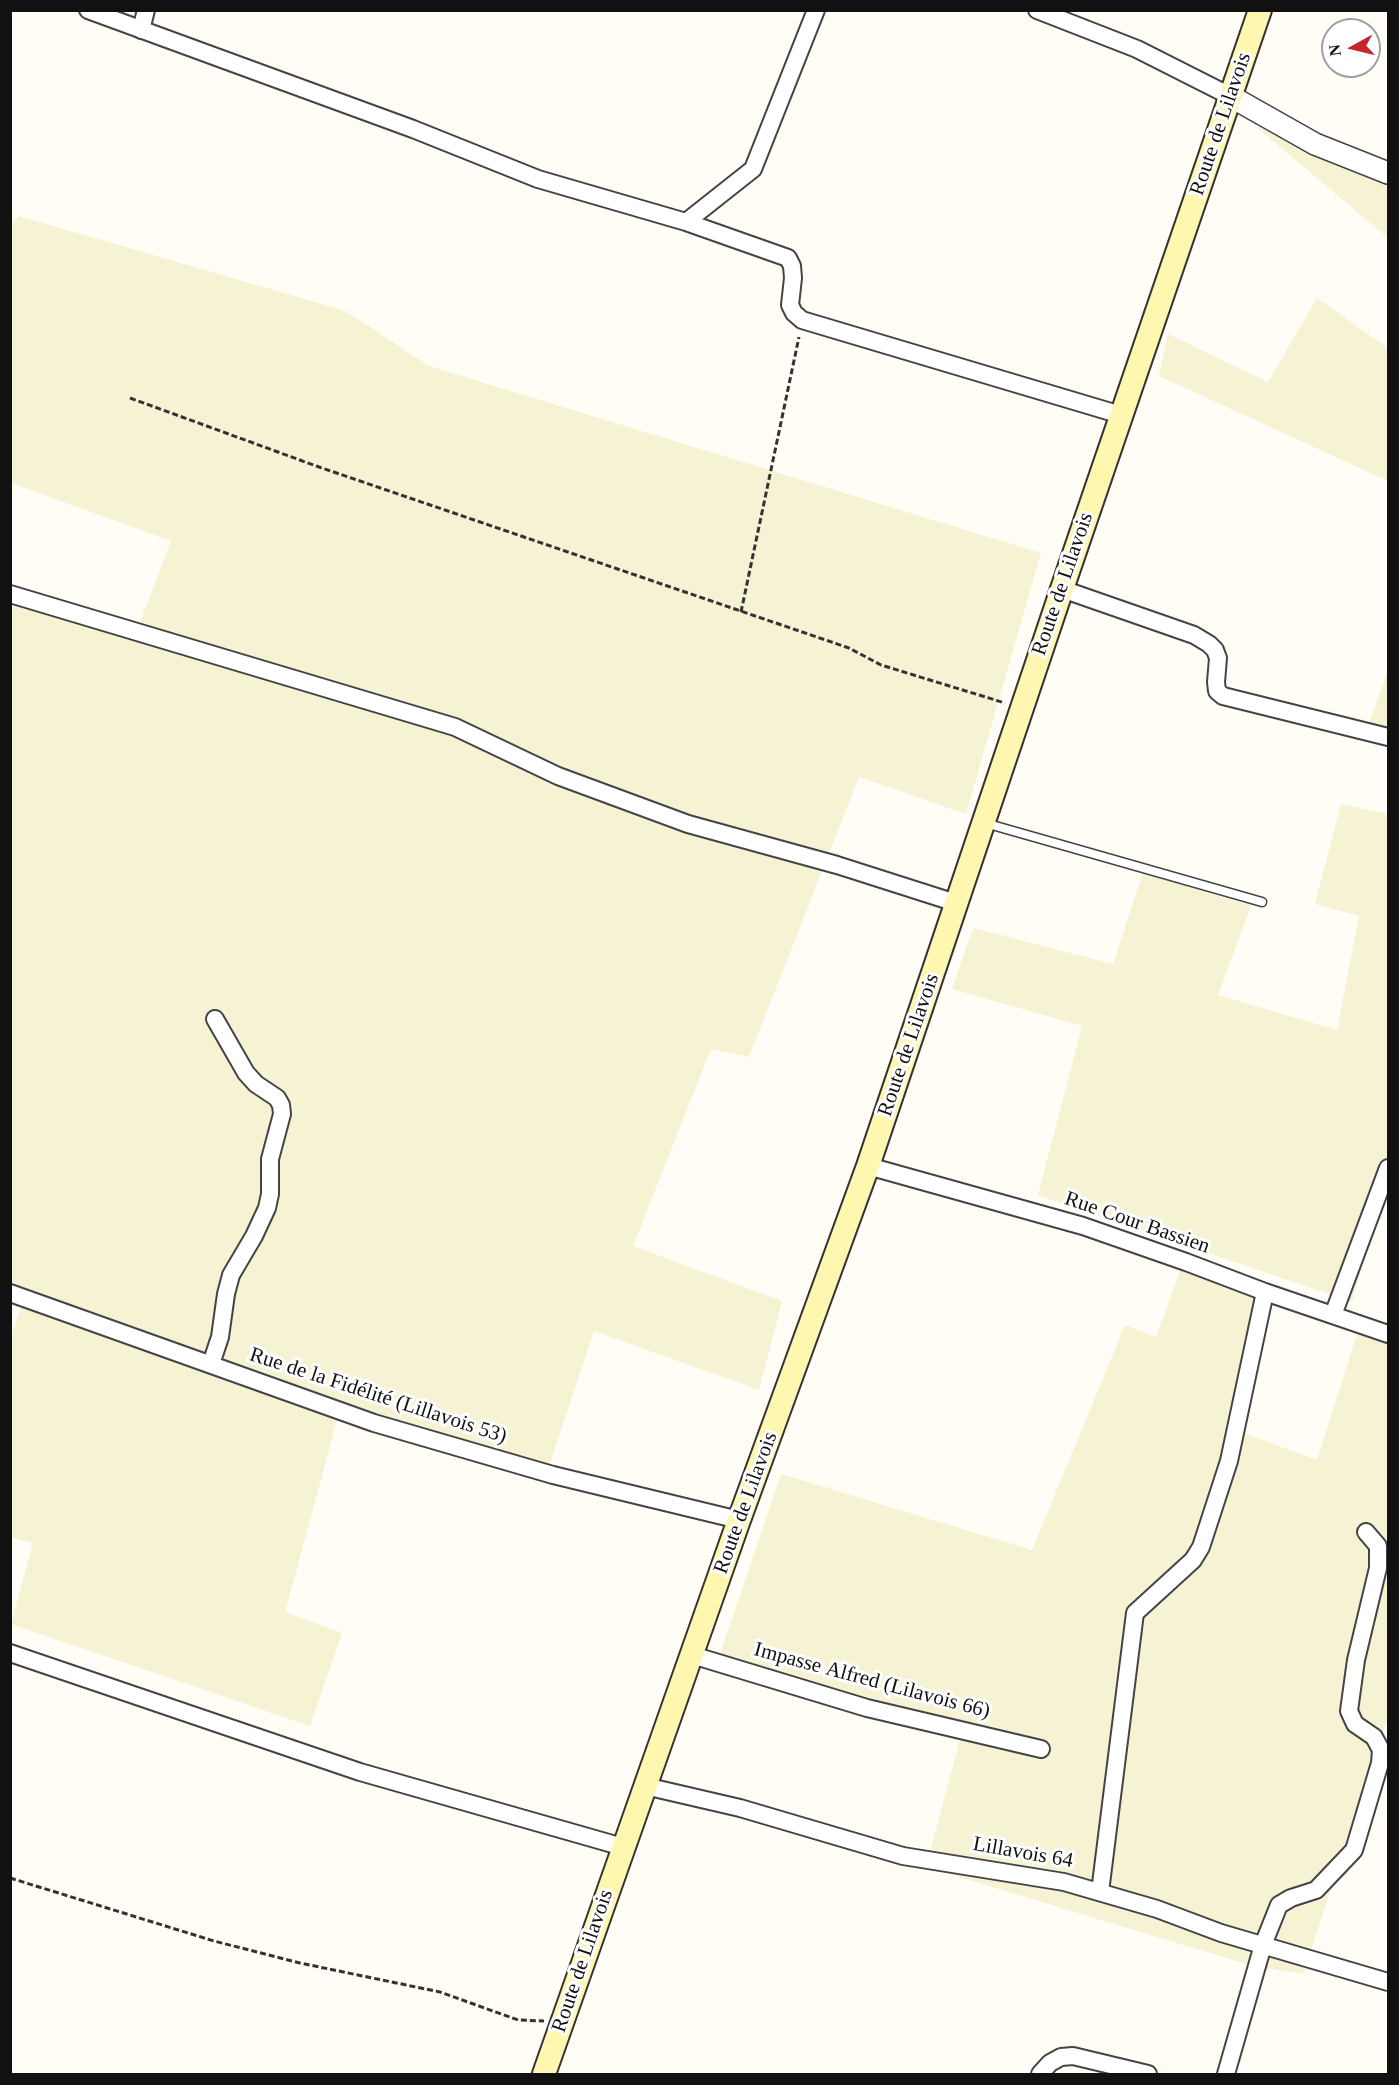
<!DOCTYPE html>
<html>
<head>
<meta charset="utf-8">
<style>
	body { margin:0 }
	#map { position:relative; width:1399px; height:2085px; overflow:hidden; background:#fffdf5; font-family:Georgia,serif }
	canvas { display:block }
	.frame { position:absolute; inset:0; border:12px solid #111; pointer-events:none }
	.north { position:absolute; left:1321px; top:18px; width:60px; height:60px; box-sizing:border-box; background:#fff; border:2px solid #a0a0a0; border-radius:50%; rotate:262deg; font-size:16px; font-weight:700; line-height:24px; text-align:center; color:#111 }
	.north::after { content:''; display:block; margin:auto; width:21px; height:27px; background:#c4262e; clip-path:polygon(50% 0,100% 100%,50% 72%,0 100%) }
</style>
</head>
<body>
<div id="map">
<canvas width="1399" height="2085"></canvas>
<div class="frame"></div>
<div class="north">N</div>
</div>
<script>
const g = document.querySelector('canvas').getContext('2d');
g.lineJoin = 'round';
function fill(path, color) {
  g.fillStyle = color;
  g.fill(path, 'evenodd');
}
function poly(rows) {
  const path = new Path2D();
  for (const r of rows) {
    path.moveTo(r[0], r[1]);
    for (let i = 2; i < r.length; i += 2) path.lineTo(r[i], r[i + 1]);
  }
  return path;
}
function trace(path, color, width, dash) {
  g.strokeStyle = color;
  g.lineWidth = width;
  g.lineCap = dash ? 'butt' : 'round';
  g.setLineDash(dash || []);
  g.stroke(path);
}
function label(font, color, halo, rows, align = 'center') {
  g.font = font + ' Georgia,serif';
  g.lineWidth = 6;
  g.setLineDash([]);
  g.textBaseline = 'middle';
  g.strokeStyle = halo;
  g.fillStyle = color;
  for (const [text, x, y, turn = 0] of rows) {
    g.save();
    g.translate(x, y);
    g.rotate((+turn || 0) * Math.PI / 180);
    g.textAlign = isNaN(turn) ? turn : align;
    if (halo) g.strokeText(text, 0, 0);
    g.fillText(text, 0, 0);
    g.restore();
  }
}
const farmland = poly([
	[1255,126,1388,174,1388,238],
	[19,216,346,311,429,366,1041,553,966,814,859,777,749,1057,711,1049,633,1246,782,1301,759,1390,594,1331,548,1469,342,1402,285,1612,342,1633,310,1726,11,1624,33,1543,10,1537,11,1337,25,1295,10,1290,11,591,137,630,171,541,11,483,10,225],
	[1317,298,1388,348,1388,481,1159,376,1168,334,1268,382],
	[1388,670,1388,732,1368,726],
	[1341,804,1388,814,1388,1175,1352,1302,1038,1195,1082,1026,952,989,973,928,1113,964,1143,873,1251,906,1218,995,1337,1030,1359,916,1315,904],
	[1181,1268,1267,1304,1238,1431,1317,1460,1358,1331,1388,1345,1388,1717,1303,1974,1253,1966,926,1867,963,1728,717,1663,781,1474,1032,1550,1125,1325,1156,1337]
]);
const path = poly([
	[130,398,319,467,849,648,881,665,1005,703],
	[741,612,799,337],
	[10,1878,214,1941,300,1963,440,1992,518,2020,544,2021]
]);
const service = poly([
	[985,823,1262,902]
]);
const minor = poly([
	[88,10,413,129,538,179,686,222,788,258,792,266,793,278,790,305,794,313,802,320,1121,415],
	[1037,10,1137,49,1230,96],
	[141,30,146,10],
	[686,222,753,169,816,10],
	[1062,589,1194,635,1209,644,1215,650,1218,658,1216,682,1217,691,1223,696,1388,737],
	[10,594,455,727,558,776,688,824,837,865,956,903],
	[868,1166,1083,1226,1186,1262,1265,1292,1388,1334],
	[10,1293,374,1423,553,1475,739,1520],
	[1333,1315,1388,1168],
	[211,1364,220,1337,226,1294,231,1275,254,1236,267,1208,270,1194,270,1159,282,1114,281,1105,277,1098,256,1084,246,1073,215,1019],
	[10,1653,360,1772,623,1847],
	[692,1655,867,1708,1041,1749],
	[645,1786,740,1808,903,1856,1064,1882,1157,1909,1221,1933,1388,1982],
	[1100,1892,1135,1613,1193,1560,1201,1547,1229,1461,1265,1292],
	[1040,2074,1050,2063,1061,2057,1073,2056,1148,2074],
	[1226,2074,1263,1945,1279,1905,1291,1898,1316,1890,1354,1850,1380,1763,1381,1750,1374,1737,1355,1724,1349,1711,1356,1660,1378,1568,1378,1546,1366,1532]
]);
const tertiary = poly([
	[1230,96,1315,144,1388,173]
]);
const secondary = poly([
	[544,2074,739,1520,868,1166,1062,589,1260,10]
]);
const streetNames = [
	["Route de Lilavois",1221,124,-71],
	["Route de Lilavois",1063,584,-71],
	["Route de Lilavois",909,1045,-71],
	["Rue Cour Bassien",1137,1223,19],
	["Rue de la Fidélité (Lillavois 53)",378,1396,18],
	["Route de Lilavois",746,1503,-70],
	["Impasse Alfred (Lilavois 66)",872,1681,15],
	["Lillavois 64",1023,1853,10],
	["Route de Lilavois",583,1961,-71]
];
fill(farmland, '#f6f3d4');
trace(service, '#444', 11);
trace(minor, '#444', 20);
trace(tertiary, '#444', 24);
trace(secondary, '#333', 26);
trace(path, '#333', 3, [6, 3]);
trace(service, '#fff', 8);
trace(minor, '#fff', 16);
trace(tertiary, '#fff', 21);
trace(secondary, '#fff6b0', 22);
label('21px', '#111', '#fff', streetNames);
</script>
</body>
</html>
